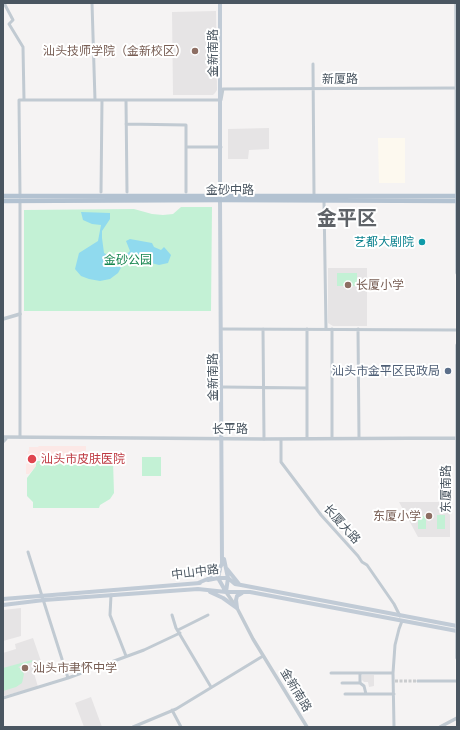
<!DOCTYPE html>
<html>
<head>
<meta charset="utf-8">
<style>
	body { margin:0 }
	#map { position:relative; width:460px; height:730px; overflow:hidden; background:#f5f3f3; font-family:Barlow,sans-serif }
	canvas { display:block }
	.frame { position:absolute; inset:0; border:4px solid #4a5661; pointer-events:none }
</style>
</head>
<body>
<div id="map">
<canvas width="460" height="730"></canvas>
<div class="frame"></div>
</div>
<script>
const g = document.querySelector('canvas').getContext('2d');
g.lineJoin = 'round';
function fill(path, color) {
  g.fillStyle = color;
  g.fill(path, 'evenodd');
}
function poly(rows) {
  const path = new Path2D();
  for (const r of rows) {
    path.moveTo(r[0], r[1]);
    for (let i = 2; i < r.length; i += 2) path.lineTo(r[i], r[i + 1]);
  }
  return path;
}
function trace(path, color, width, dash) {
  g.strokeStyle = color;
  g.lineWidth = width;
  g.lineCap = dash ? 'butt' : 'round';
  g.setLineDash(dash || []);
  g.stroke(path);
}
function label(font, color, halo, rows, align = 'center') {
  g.font = font + ' Barlow,"Noto Sans SC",sans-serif';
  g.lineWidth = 4;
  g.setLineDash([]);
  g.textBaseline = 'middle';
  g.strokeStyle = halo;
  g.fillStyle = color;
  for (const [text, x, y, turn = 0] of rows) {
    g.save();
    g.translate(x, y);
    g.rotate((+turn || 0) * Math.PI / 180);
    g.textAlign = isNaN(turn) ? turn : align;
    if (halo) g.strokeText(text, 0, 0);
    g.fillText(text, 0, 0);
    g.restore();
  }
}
const commercial = poly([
	[378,138,405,138,405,183,379,183]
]);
const education = poly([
	[216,11,217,90,215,93,213,95,173,95,172,12],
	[269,128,269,149,249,150,248,159,228,159,228,129],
	[328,268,367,268,367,326,333,326,328,323],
	[399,502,450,502,450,537,418,537],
	[21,608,21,636,3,641,3,610],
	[33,638,42,664,49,662,50,666,34,673,38,687,3,696,3,653,16,649,15,644],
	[362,675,374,675,374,686,369,687,368,682,364,682,362,680],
	[91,697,102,727,84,727,75,703]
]);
const medical = poly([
	[39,446,86,446,86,458,36,458,36,466,29,474,26,474,26,464,28,463,28,451,29,451,29,447,38,447]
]);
const green = poly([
	[181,207,212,207,211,311,24,311,24,210,134,209,152,214,163,215,173,214],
	[337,273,357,273,357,286,337,286],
	[142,457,161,457,161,476,142,476],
	[36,461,113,461,114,493,110,499,100,505,99,508,33,508,33,502,27,496,27,478,36,466],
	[437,515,445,515,445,529,437,529],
	[418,516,426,516,426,529,418,529],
	[32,660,32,662,18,667,21,669,24,674,22,683,16,687,3,691,3,668]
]);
const water = poly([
	[81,212,110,213,110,219,102,231,102,238,104,253,109,256,115,259,123,257,129,252,130,251,126,241,130,239,152,243,154,247,161,250,164,247,171,255,168,263,159,265,147,262,135,256,123,264,118,273,110,279,100,281,89,279,81,276,75,269,79,253,98,241,101,225,92,224,83,220]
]);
const minorTunnel = poly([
	[395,681,418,681]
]);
const minor = poly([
	[4,3,13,20,9,24,23,47,24,100],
	[92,3,95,100],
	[313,64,314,195],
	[126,100,127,192],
	[126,124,186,125,186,192],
	[186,147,221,147],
	[101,192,102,100],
	[20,196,19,100,221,100,223,89,456,88],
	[324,201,326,329],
	[223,329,457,330],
	[263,329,264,439],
	[307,329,307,438],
	[332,329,332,438],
	[358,329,359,438],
	[223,387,307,388],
	[20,437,20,200],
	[281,440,281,462,321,515,358,556,362,562,367,565,394,604,400,616],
	[3,442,6,439],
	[28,552,68,678],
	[111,595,110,615,126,656],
	[172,615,176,628,211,687],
	[178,630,208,615],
	[331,673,393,673],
	[360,673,360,683,364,686,366,694,394,694],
	[418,681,457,681],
	[342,683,360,683],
	[345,694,366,694],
	[3,698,68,678,144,650,180,633],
	[172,710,181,727],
	[133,727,176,709,263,656],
	[394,727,393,673,395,645,399,629,402,621]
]);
const tertiary = poly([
	[456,3,457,273],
	[3,319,20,314],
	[457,345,457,658],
	[3,437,264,439,457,438],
	[226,592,237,608,253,639,307,727],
	[440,727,457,718]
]);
const secondary = poly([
	[224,559,228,578,226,592],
	[220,569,218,578,226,592],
	[227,569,239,584],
	[208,580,218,578,228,578,235,584,241,585,457,626],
	[198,583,210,578,219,569,222,564,220,200,220,3],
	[210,592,223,598,237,608],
	[3,599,200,583],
	[3,605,44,600,198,589,226,592,250,592,457,631],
	[237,608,236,600,237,596,242,593]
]);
const primary = poly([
	[3,196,457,196],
	[3,201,222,200,457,201]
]);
const markers = [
	[195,51,4,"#8d6e63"],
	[422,242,4,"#0f9aa8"],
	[348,285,4,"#8d6e63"],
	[448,371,4,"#5c6f8a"],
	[32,459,5,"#e0444e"],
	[429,516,4,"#8d6e63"],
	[25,668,4,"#8d6e63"]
];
const educationNames = [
	["汕头技师学院（金新校区）",187,51],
	["长厦小学",356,285,"left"],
	["东厦小学",421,516],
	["汕头市聿怀中学",33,668,"left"]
];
const streetNames = [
	["金新南路",213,53,-90],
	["新厦路",340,79],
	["金砂中路",230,190],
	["金新南路",213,377,-90],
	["长平路",230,429],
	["东厦南路",446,489,-90],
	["长厦大路",342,524,48],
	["中山中路",195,572,-7],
	["金新南路",296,690,59]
];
const cultureNames = [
	["艺都大剧院",414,242]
];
const parkNames = [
	["金砂公园",128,260]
];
const serviceNames = [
	["汕头市金平区民政局",440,371]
];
const healthNames = [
	["汕头市皮肤医院",41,459]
];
const townNames = [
	["金平区",347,218]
];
fill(commercial, '#fdf9ef');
fill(education, '#e6e4e5');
fill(medical, '#fce8e6');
fill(green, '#c3f1d5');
fill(water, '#90daee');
trace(minorTunnel, '#caccce', 3, [3, 1.5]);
trace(minor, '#c1cad2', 3);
trace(tertiary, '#c1cad2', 3.5);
trace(secondary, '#c1cbd6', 4);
trace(primary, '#b3c2d1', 4.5);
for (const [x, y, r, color] of markers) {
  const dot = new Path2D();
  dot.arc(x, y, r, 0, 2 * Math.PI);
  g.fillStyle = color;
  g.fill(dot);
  trace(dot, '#fff', 1.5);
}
label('12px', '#785e54', '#fff', educationNames, 'right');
label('12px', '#4a5661', '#fff', streetNames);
label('12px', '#0d838f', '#fff', cultureNames, 'right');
label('12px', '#17864f', '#fff', parkNames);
label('12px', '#4e5e75', '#fff', serviceNames, 'right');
label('12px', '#be3a42', '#fff', healthNames, 'left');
label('bold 20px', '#5f6368', '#fff', townNames);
</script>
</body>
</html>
